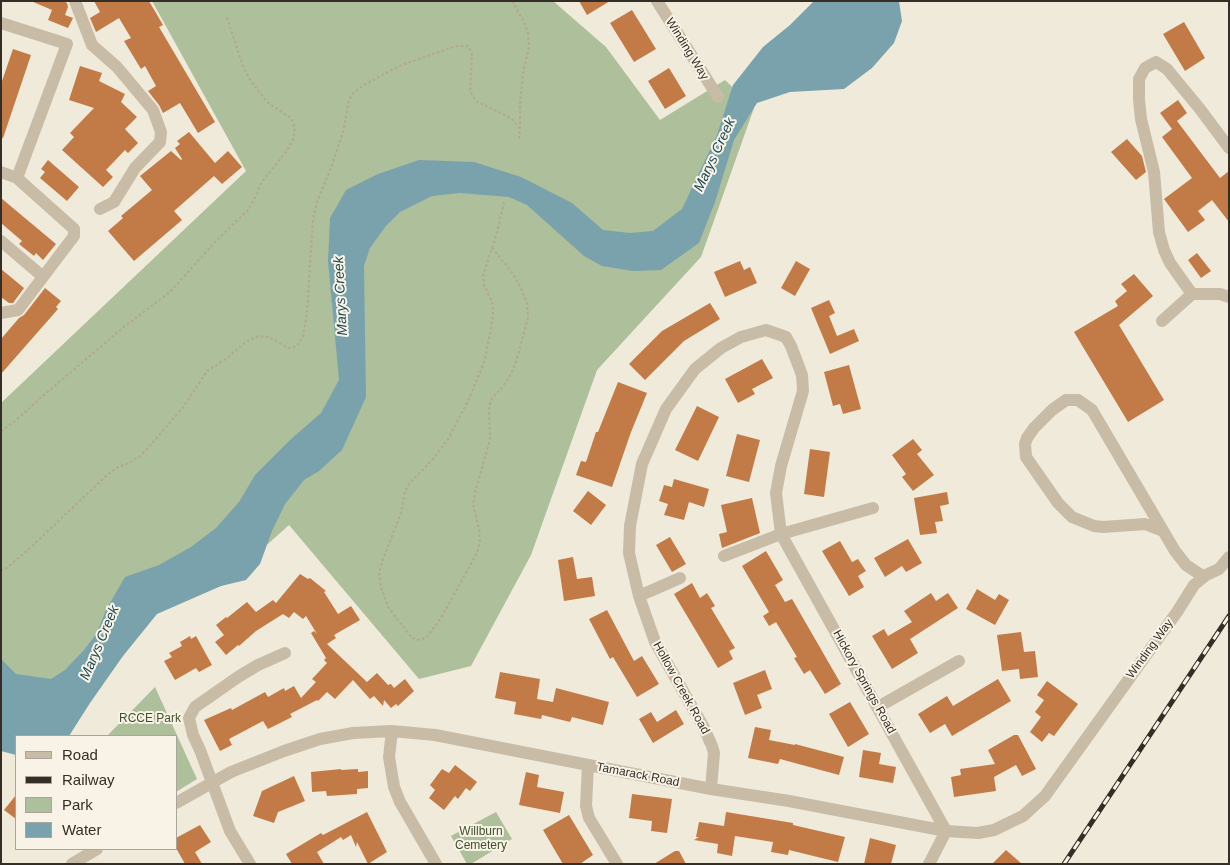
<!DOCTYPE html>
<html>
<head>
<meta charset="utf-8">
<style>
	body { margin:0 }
	#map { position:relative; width:1230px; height:865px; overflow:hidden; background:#f0eada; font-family:Arial,sans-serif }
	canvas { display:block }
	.frame { position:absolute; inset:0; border:2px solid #352e27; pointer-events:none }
	.legend { position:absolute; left:15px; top:735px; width:162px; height:115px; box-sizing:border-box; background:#f8f3e6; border:1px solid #aaa49a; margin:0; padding:6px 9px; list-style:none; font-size:15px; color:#352e27 }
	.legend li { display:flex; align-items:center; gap:10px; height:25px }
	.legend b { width:25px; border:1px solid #aaa49a }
</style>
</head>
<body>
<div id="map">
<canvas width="1230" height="865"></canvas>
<div class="frame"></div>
<ul class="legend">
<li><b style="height:6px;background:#c8bca7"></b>Road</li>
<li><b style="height:6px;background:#352e27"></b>Railway</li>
<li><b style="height:14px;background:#adbf9b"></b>Park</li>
<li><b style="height:14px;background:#7aa2ac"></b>Water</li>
</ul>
</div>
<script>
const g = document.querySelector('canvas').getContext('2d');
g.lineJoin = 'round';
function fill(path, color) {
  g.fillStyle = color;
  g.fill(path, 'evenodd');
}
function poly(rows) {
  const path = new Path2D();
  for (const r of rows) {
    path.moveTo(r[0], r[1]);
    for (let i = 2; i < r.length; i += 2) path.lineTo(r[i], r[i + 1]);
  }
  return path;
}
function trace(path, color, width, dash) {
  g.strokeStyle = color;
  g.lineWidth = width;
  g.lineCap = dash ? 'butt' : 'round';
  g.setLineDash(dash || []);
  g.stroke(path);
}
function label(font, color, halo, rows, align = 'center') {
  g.font = font + ' Arial,sans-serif';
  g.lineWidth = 4;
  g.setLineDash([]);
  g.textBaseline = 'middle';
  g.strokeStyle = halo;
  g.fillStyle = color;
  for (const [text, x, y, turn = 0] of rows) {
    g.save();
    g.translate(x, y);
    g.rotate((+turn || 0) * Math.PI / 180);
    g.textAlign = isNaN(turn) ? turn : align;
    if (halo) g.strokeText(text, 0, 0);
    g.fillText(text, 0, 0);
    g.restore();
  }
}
const green = poly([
	[152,1,553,1,606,47,660,120,725,80,754,108,701,257,597,370,531,555,471,666,419,679,289,525,221,586,158,605,1,734,1,403,246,171],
	[155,687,197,779,176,792,176,736,107,736],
	[496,812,512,839,471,864,467,864,451,836]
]);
const water = poly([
	[814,1,899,1,902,21,894,43,872,68,844,89,790,92,757,103,734,140,715,202,699,243,661,270,633,271,602,266,584,256,527,205,509,197,460,193,432,196,400,212,385,227,370,248,364,266,366,397,342,450,319,471,304,480,285,504,272,531,260,564,246,580,221,586,157,614,123,656,90,703,69,736,16,736,16,755,1,751,1,659,16,674,51,679,65,670,84,650,97,633,106,610,125,577,159,565,191,547,216,528,239,502,255,475,290,440,321,413,339,380,328,261,330,218,346,190,378,174,419,160,474,162,521,177,572,203,603,230,630,233,653,231,682,209,717,135,733,85,763,47,790,25]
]);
const building = poly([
	[31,1,64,1,67,3,68,7,65,15,73,18,68,28,48,20,52,10],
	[94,1,149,1,163,25,159,27,215,122,198,133,180,103,163,113,159,105,148,91,156,86,145,66,141,69,124,41,131,38,119,18,96,32,90,18,100,12],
	[579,1,610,1,587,15],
	[632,10,656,49,634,62,610,23],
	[1184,22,1205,58,1185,71,1163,34],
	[13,49,31,55,3,138,1,138,1,84],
	[80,66,102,73,99,81,125,94,121,102,137,117,125,129,138,143,128,153,125,150,106,170,113,177,103,187,62,150,74,137,70,133,94,108,69,100],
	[669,68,686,96,665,109,648,81],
	[1178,100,1187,113,1177,121,1220,178,1229,171,1229,222,1212,200,1198,211,1205,220,1188,232,1164,199,1192,178,1162,137,1172,129,1160,113],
	[189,132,215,163,228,151,242,167,222,184,214,176,174,211,182,220,134,261,108,231,123,218,121,216,152,190,140,176,171,151,181,160,182,159,175,148,180,144,177,141],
	[1127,139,1142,156,1146,172,1136,180,1111,152],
	[48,160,79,187,67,201,40,178,45,172,41,169],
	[1,198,56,244,43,260,36,253,34,256,19,244,22,241,1,223],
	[1197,253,1211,271,1201,278,1188,260],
	[740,261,744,270,750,267,757,283,725,297,714,272],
	[796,261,810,269,795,296,781,288],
	[1,269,24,288,13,303,9,303,1,297],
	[1134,274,1153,296,1119,325,1164,400,1128,422,1074,332,1118,306,1115,301,1127,291,1121,284],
	[45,288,61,301,56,307,58,309,1,374,1,339,19,318,24,315],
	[829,300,835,313,829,316,837,336,854,329,859,341,830,354,811,308],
	[710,303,720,319,684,341,645,380,629,364,662,331],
	[762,359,773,378,752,389,755,394,738,403,725,379],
	[849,365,861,409,843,414,840,404,833,406,824,372],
	[618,382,647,393,631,432,612,487,576,475,581,461,586,462,596,432,598,432],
	[697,406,719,417,698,461,675,450],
	[737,434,760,440,749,482,726,476],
	[913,439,922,450,917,454,934,475,913,491,902,477,906,474,892,455],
	[810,449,830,452,824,497,804,494],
	[674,479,709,489,704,507,689,502,684,520,664,515,668,504,659,501,664,485,672,487],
	[588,491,606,505,591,525,573,511],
	[947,492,949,504,940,506,943,521,935,522,937,533,920,535,914,498],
	[752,498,760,533,722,548,719,534,727,532,721,505],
	[670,537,686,564,672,572,656,545],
	[908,539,922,563,906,572,902,566,885,577,874,558],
	[840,541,852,562,858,559,866,571,858,576,864,587,849,596,822,551],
	[766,551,783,580,775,585,785,602,792,599,841,684,825,694,810,670,804,674,794,658,797,657,776,622,769,626,763,616,769,612,742,566],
	[573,557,577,579,592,577,595,596,564,601,558,560],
	[300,574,308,579,310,578,326,591,324,592,338,614,351,606,360,620,334,635,336,638,327,644,367,682,377,673,388,685,391,684,394,688,405,679,414,691,398,706,396,704,391,708,384,700,383,706,374,696,370,699,353,680,335,699,327,692,318,701,317,700,290,714,292,717,268,729,263,721,229,739,232,745,220,751,204,720,231,708,232,710,265,692,268,697,284,688,285,691,294,686,301,698,316,682,312,679,327,663,324,660,326,658,311,633,314,631,317,634,306,616,303,619,294,612,289,618,283,614,256,631,239,646,238,645,226,655,215,642,224,635,216,625,226,617,227,618,247,602,256,612,273,600,276,603],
	[692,583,700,598,707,593,715,606,711,608,735,648,729,651,733,659,718,668,674,594],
	[977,589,995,600,999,594,1009,600,995,625,966,609],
	[931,593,936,601,948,593,958,608,910,639,918,653,892,669,872,636,884,629,888,636,912,622,904,611],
	[607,610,634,661,642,656,659,684,637,697,613,657,610,659,589,619],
	[1021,632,1024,652,1035,651,1038,677,1020,679,1019,669,1002,671,997,635],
	[190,636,191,639,196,636,212,665,199,672,196,668,175,680,164,661,172,657,169,653,182,646,180,642],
	[765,670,772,689,757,695,762,708,745,715,733,683],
	[500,672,540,679,537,699,553,702,556,688,609,702,603,725,572,717,570,722,542,715,541,719,514,714,516,702,495,698],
	[998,679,1011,701,952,736,945,724,930,733,918,714,947,696,953,706],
	[1047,681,1078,704,1054,736,1049,733,1042,742,1030,732,1041,717,1035,712,1044,700,1037,695],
	[850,702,869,734,848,747,829,714],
	[676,710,684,724,653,743,639,719,651,712,657,722],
	[755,727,771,730,769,740,795,745,795,744,844,757,839,775,780,759,778,764,748,758],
	[1014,735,1018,735,1036,769,1022,776,1016,765,994,777,996,791,954,797,951,777,961,775,960,769,995,764,988,750],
	[863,750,881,753,879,764,896,767,893,783,859,777],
	[455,765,477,782,470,791,466,788,458,799,455,796,444,810,429,798,435,790,430,785,442,769,449,773],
	[341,769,341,770,358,769,358,772,368,771,368,788,357,789,357,794,327,796,326,791,312,792,311,772],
	[526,772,539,775,537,787,564,792,560,813,519,805],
	[294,776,305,801,278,812,274,823,253,816,262,791],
	[632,794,672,799,667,833,651,831,652,821,629,818],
	[16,795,16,819,4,810],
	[367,812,387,852,368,864,357,842,356,847,351,835,343,840,341,837,317,852,324,864,292,864,286,854,321,833,323,835],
	[726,812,793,823,793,825,845,837,838,862,789,850,788,855,771,852,773,842,735,836,732,856,717,853,718,844,694,840,699,837,696,837,699,822,724,826],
	[569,815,593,855,580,864,563,864,543,830],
	[200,825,211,842,195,852,202,864,185,864,176,848,176,838],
	[870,838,896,845,891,864,864,864],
	[1006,850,1022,864,992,864],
	[675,851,679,851,686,864,654,864]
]);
const path = poly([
	[512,1,523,20,528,33,529,47,523,73,520,104,520,129],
	[492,248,511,271,520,286,527,303,528,318,516,362,511,374,501,389,492,398,489,406,490,440,475,492,473,505,479,529,480,542,477,553,441,618,427,637,420,640,412,638,388,607,381,587,379,574,383,559,401,513,405,492,409,484,434,458,448,439,469,399,485,360,493,316,493,304,484,285,483,276,497,232,504,202],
	[1,431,15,421,45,394,124,327,170,292,216,241,248,210,256,196,261,183,286,152,293,140,295,128,291,118,267,102,251,81,244,69,226,15],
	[1,571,8,567,31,547,107,475,118,467,129,463,140,456,149,447,184,406,207,371,227,358,247,341,259,336,269,337,289,348,297,346,303,337,307,312,313,220,317,202,331,168,343,132,349,100,354,92,364,85,399,66,456,46,468,46,472,54,470,91,476,101,501,113,513,120,520,129,519,140]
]);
const minor = poly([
	[75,1,92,45,117,67,153,110,161,132,160,142,135,168,114,202,100,209],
	[657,1,718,97],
	[1,23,67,44,17,178,1,172],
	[1,241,42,276],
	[1192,294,1170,263,1164,250,1159,232,1154,172,1141,119,1139,100,1139,79,1145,68,1156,62,1167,69,1200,109,1229,148],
	[1,313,18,310,74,236,74,229,17,178],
	[1162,321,1192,294,1220,294,1229,297],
	[1163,531,1145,524,1103,527,1094,526,1072,517,1058,503,1026,457,1025,444,1027,438,1034,428,1052,410,1066,400,1078,400,1092,410,1175,551,1186,565,1204,577],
	[724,556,781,534,873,508],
	[639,596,680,578],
	[878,707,959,661],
	[392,731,389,757,394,787,400,802,436,864],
	[588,765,586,806,589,818,617,864],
	[711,789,714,753,712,746,703,726,655,642,639,596,629,553,630,526,642,464,666,409,695,369,721,348,741,337,766,330,786,337,791,346,802,375,803,391,781,466,776,493,781,534,946,831,929,864],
	[176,803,231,772,284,751,320,739,353,733,392,731,435,735,711,789,789,801,946,831,978,833,994,830,1023,816,1045,796,1177,612,1194,585,1206,575,1219,569,1229,557],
	[72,864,97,849],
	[250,864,230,831,200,750,193,735,189,718,195,707,238,677,258,665,285,653]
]);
const rail = poly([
	[1064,864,1229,616]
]);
const streetNames = [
	["Winding Way",687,49,58],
	["Winding Way",1150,649,-54],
	["Hickory Springs Road",864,682,61],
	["Hollow Creek Road",681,688,61],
	["Tamarack Road",638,775,11]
];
const parkNames = [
	["RCCE Park",150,719],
	["Willburn",481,832],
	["Cemetery",481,846]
];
const waterNames = [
	["Marys Creek",715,155,-65],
	["Marys Creek",341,296,-93],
	["Marys Creek",100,643,-67]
];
fill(green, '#adbf9b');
fill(water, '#7aa2ac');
fill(building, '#c27a47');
trace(path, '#b4a691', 2, [2.5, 2.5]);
trace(minor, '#c8bca7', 12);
trace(rail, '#352e27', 5);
trace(rail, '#f8f3e6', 3, [9]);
label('12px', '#352e27', '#f8f3e6', streetNames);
label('12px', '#3e522c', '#f8f3e6', parkNames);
label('italic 14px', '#1e4854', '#f8f3e6', waterNames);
</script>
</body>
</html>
